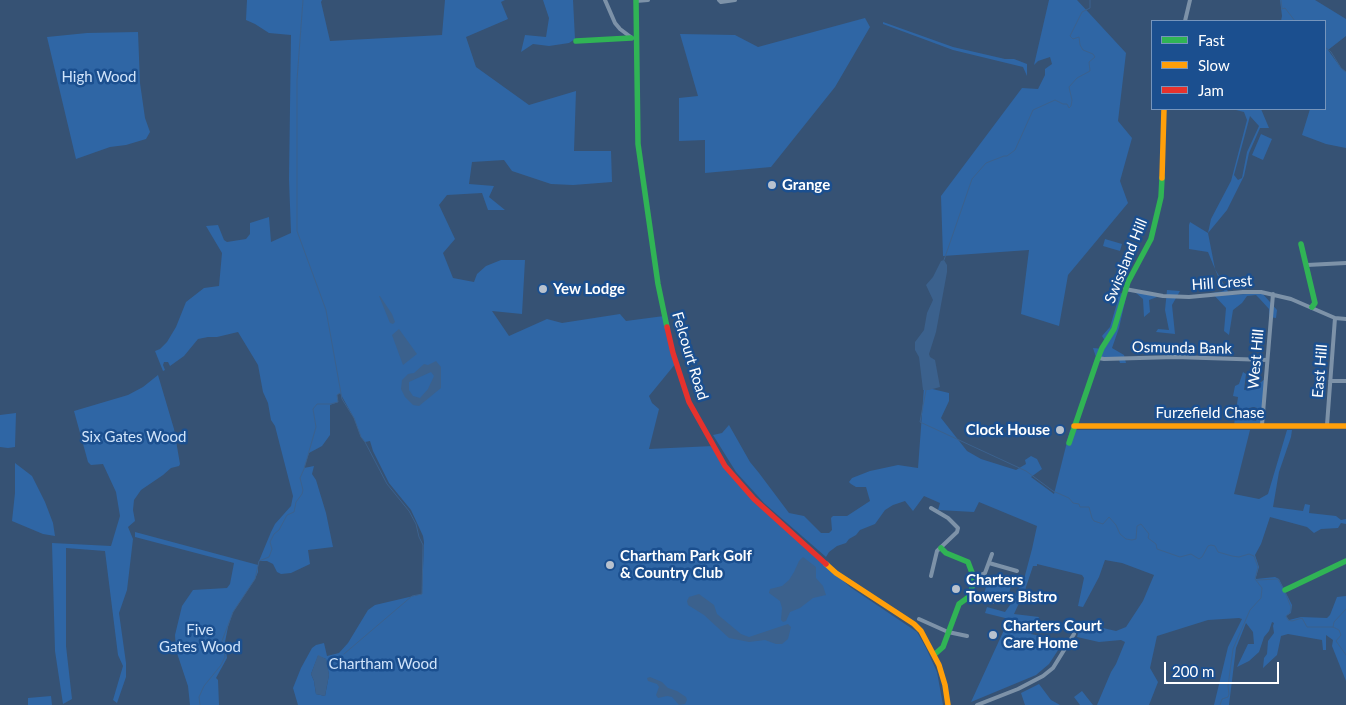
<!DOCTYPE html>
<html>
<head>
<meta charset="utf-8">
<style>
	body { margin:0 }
	#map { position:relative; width:1346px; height:705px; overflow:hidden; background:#365274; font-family:Lato,sans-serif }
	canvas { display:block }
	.legend { position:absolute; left:1151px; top:20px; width:175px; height:90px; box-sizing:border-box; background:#1b4f8f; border:1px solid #7695bc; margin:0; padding:6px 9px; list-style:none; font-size:15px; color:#fff }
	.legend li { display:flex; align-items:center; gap:10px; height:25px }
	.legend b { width:25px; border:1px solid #7695bc }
	.scale { position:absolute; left:1164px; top:662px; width:115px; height:22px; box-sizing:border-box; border:2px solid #fff; border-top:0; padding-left:6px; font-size:15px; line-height:18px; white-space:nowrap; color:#fff; -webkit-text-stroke:4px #1b4f8f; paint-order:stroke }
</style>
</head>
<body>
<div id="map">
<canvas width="1346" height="705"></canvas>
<ul class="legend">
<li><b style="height:6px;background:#30b455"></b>Fast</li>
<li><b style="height:6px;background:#ff9f0a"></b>Slow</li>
<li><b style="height:6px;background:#e5322d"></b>Jam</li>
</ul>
<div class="scale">200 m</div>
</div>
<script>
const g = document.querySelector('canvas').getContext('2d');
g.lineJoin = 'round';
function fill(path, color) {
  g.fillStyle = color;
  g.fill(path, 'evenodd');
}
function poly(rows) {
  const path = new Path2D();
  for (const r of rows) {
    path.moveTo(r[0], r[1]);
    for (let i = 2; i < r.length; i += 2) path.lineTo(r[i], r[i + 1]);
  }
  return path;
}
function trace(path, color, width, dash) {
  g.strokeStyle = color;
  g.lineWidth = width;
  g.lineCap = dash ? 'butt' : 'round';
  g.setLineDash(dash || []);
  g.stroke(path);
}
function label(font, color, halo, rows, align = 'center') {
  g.font = font + ' Lato,sans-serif';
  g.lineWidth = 5;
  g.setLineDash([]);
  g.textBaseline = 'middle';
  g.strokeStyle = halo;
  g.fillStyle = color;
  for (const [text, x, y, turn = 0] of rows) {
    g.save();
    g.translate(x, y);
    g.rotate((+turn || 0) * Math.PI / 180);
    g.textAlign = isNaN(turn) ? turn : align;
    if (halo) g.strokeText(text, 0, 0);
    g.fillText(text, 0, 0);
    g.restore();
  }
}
const green = poly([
	[247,0,322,0,321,2,330,41,442,35,445,0,505,0,501,2,508,19,466,37,476,67,529,105,576,91,574,151,611,151,612,182,573,185,551,184,512,171,504,160,472,162,469,184,494,186,489,197,505,210,488,210,482,193,447,195,439,205,455,239,443,253,453,278,474,282,477,274,486,266,501,260,525,260,522,314,492,311,509,336,547,319,562,323,620,314,626,321,664,316,676,363,649,396,652,403,659,409,649,449,713,446,739,483,850,587,917,632,926,648,937,672,943,705,298,705,293,688,301,668,312,648,316,645,324,643,327,656,339,653,348,643,368,610,375,605,422,594,424,542,423,536,411,510,389,483,373,451,370,441,365,442,361,437,354,418,340,393,337,395,338,402,330,405,330,435,322,446,309,453,304,468,314,466,312,474,316,480,326,513,333,547,308,550,310,564,291,573,281,574,277,572,273,564,267,561,259,561,271,532,275,524,291,506,293,496,275,426,271,420,268,403,263,392,258,365,238,332,217,337,208,337,198,339,184,356,170,366,168,362,164,362,163,365,165,370,163,371,155,351,160,349,167,342,176,327,186,302,204,288,219,286,222,253,206,226,218,225,224,240,227,242,246,239,250,234,250,223,269,217,271,242,291,233,289,179,291,35,269,33,255,24,246,20],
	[318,656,326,659,329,675,325,696,316,694,314,681,311,674],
	[543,0,573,0,575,39,569,43,549,46,533,44,521,52,525,35,546,37,549,18],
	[1049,0,1077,0,1126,53,1118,121,1132,138,1120,181,1128,203,1068,275,1059,326,1021,314,1029,250,943,256,941,196,1022,88,1038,89,1045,75,1045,69,1052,64,1050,57,1038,61,1034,65],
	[1280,0,1315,0,1346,19,1346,36,1328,50,1341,68,1346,72,1346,148,1326,144,1302,135,1310,109,1325,109,1325,21,1281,21,1282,16],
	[865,18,870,27,835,87,771,167,705,173,705,140,679,141,679,98,698,96,680,34,735,35,758,47],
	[883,22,953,47,1005,59,1014,59,1027,64,1027,76,1023,67,953,50,883,24],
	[138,32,140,83,145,118,150,132,146,139,126,145,110,147,76,159,47,37,87,33],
	[1237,109,1261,109,1269,128,1260,128,1249,153,1244,176,1227,210,1208,233,1215,269,1230,295,1262,293,1277,310,1276,318,1269,317,1269,309,1259,298,1256,295,1247,296,1242,303,1233,310,1229,335,1224,331,1226,308,1212,293,1224,291,1208,252,1189,249,1189,225,1190,222,1208,233,1211,219,1231,181,1247,120,1244,112,1236,110],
	[1250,116,1259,126,1247,152,1242,178,1238,180,1234,175],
	[1261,134,1272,139,1263,160,1252,155],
	[1105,239,1122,244,1120,251,1103,246],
	[1167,290,1180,291,1172,305,1175,334,1156,332,1158,329,1169,330,1165,310],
	[1147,291,1157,297,1149,300,1150,312,1144,317,1143,299,1135,292],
	[1122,293,1126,297,1119,328,1112,348,1124,355,1126,363,1120,363,1118,357,1096,357,1093,348,1104,349,1107,344,1102,336,1110,327,1117,303,1115,295],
	[1243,372,1246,374,1244,390,1253,388,1265,379,1262,425,1234,425,1238,397,1233,396,1235,386,1239,384],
	[1254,407,1257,408,1258,417,1256,421,1246,418,1246,414,1250,414,1249,408],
	[158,375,174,429,180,464,179,466,171,468,163,475,141,490,134,500,133,510,135,521,128,527,133,539,127,590,119,613,126,663,126,677,117,703,113,700,123,666,118,655,105,551,66,548,66,646,72,699,63,704,55,651,52,543,111,546,120,516,116,492,103,464,91,465,88,462,74,411,128,395,143,387],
	[924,387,949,393,949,401,941,418,967,451,981,459,1016,470,1026,464,1025,460,1031,456,1037,459,1042,469,1031,477,1054,494,1070,430,1250,430,1234,494,1259,499,1268,494,1287,430,1292,430,1291,437,1279,472,1273,507,1303,511,1305,504,1310,505,1309,513,1336,516,1341,520,1346,519,1346,524,1341,523,1338,528,1321,529,1314,533,1307,527,1270,517,1261,544,1255,555,1259,567,1256,577,1256,579,1275,577,1279,579,1292,605,1291,613,1286,616,1289,620,1301,617,1327,618,1330,615,1337,597,1346,596,1346,681,1332,646,1333,640,1326,635,1326,650,1323,650,1322,640,1288,634,1281,636,1277,655,1263,668,1264,658,1267,654,1268,641,1274,633,1273,626,1274,623,1272,622,1269,631,1264,637,1259,652,1249,661,1237,667,1248,644,1254,644,1253,632,1246,623,1236,648,1229,705,1214,705,1228,647,1242,619,1239,618,1208,620,1157,636,1150,668,1158,682,1149,705,1097,705,1111,672,1116,664,1125,642,1121,640,1099,642,1077,637,1081,623,1116,631,1126,627,1143,601,1154,575,1122,563,1105,560,1099,577,1083,607,1078,606,1084,578,1082,575,1037,564,1037,566,1033,566,1025,590,1014,614,1039,617,1031,634,1064,641,1049,664,1036,675,971,702,1009,619,985,613,987,607,1005,612,1010,605,1024,579,1032,549,1037,526,979,502,974,512,938,510,940,503,924,496,913,511,905,501,893,505,885,510,875,524,860,530,856,535,849,539,846,543,837,546,829,552,826,557,764,503,736,472,713,435,722,433,729,425,750,462,759,473,789,513,804,516,821,533,829,533,832,530,831,518,833,516,847,516,870,501,866,487,856,487,851,484,849,482,852,478,870,471,898,465,918,468],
	[16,413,15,447,8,448,0,447,0,415],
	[15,463,32,476,45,502,53,523,55,536,43,534,12,521,15,493],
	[135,532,258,565,258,572,255,579,233,612,228,627,225,642,227,658,216,678,218,680,219,705,190,705,188,686,176,650,175,635,182,606,193,590,227,588,230,584,234,563,135,537],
	[988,580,1011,586,1007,601,984,594],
	[1039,684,1051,700,1060,705,1025,705,1021,693],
	[1082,691,1093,705,1080,705,1074,697],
	[51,696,52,705,28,705,28,698]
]);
const water = poly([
	[944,260,947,265,947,272,936,332,929,354,930,357,935,360,940,387,929,390,923,390,919,357,915,350,915,342,924,330,927,313,933,300,926,285,933,277,941,261],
	[379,296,380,296,392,314,395,322,393,324,390,323],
	[399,329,417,354,403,365,392,335],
	[436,361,441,367,441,388,419,406,413,405,405,397,401,389,402,380,408,374,414,373,424,364,428,365],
	[431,372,434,376,428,389,420,398,413,396,409,390,409,382],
	[803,557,816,567,816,578,823,586,826,595,813,598,800,608,790,612,786,621,783,622,781,620,782,608,780,601,769,593,770,589,782,586,789,580,794,572,799,561],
	[699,594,714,605,717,614,741,634,749,637,788,624,791,627,788,639,782,644,776,644,765,640,749,642,729,638,704,615,688,605,687,601,689,597],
	[318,655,326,659,329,675,325,696,316,694,314,681,311,674],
	[650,677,662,682,668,688,677,691,686,697,687,700,685,704,679,705,672,697,667,696,658,698,656,695,659,687,657,684,648,681,647,678]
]);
const stream = poly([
	[303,0,297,80,297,231,326,310,342,399,354,418,361,437,365,442,387,484,409,511,416,524,419,537,423,545,422,594,412,596,344,654],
	[1281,0,1282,9,1285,8,1295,21],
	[1325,47,1331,52,1341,68,1346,72],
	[944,260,972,179,986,163,1004,156,1007,156,1015,150,1033,110,1055,100,1063,104,1067,104,1069,108,1071,106,1072,100,1069,87,1077,78,1090,71,1089,62,1095,57,1093,54,1083,50,1080,45,1079,37,1073,39,1070,36,1082,12,1090,8,1090,0],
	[926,390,920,422,1026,471,1053,491,1069,498,1073,503,1079,504,1080,507,1089,507,1092,518,1094,521,1103,524,1109,517,1116,525,1120,534,1126,539,1132,540,1136,539,1137,526,1141,524,1149,534,1148,538,1156,544,1157,549,1180,557,1191,554,1199,559,1202,557,1208,546,1211,545,1215,546,1218,552,1232,556,1239,557,1249,554,1254,556,1258,567,1255,579,1262,588,1261,598,1250,610,1233,649,1228,686,1229,694,1228,697,1222,699,1220,705],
	[1257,580,1278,579,1283,588],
	[1285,592,1291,607,1290,613,1286,616,1288,620,1292,621,1302,618,1307,627,1333,627,1339,630,1341,635,1336,641,1346,655],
	[1333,627,1334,622,1346,609],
	[200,705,199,697,204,686,221,665,225,657,222,641,233,612,255,579,259,561,269,557,272,549,270,542,274,534,279,530,287,515,294,512,296,502,302,494,303,490,300,478,304,469,316,427,313,409,317,404,330,404,338,402,337,395,340,393]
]);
const street = poly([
	[605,0,615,23,620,29,632,38],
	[719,0,721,2,735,0],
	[636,1,648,0],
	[1185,21,1190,0],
	[1307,265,1346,263],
	[1125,289,1163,296,1189,297,1243,292,1261,292,1291,299,1335,318,1346,319],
	[1098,358,1104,359,1175,357,1267,360],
	[1330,381,1346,381],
	[1262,425,1273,294],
	[1327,425,1335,318],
	[989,563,1017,571],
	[931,576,937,551,957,532,958,528,948,518,931,508],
	[974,578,985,573,992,554],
	[970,596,992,602],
	[919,619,948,632,967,636],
	[977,705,1018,689,1043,676,1053,668,1074,634]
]);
const fast = poly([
	[636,0,638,144,658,284,667,327],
	[576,41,631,38],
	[1301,244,1315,303,1312,307],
	[1069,443,1098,358,1102,348,1114,329,1128,282,1151,239,1161,197,1162,178],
	[1285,590,1346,561],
	[935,654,943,647,959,604,970,596,974,578,968,562,946,553,941,548]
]);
const slow = poly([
	[1162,178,1164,109],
	[1074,426,1346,426],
	[826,564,836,573,914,624,921,631,939,665,945,685,948,705]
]);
const jam = poly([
	[667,327,673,353,689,402,725,466,754,499,826,564]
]);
const markers = [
	[772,185,5,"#b9c2ce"],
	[543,289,5,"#b9c2ce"],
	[1060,430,5,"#b9c2ce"],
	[610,565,5,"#b9c2ce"],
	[956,589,5,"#b9c2ce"],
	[993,635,5,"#b9c2ce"]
];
const parkNames = [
	["High Wood",99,77],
	["Six Gates Wood",134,437],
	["Five",200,630],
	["Gates Wood",200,647],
	["Chartham Wood",383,664]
];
const poiNames = [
	["Grange",782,185],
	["Yew Lodge",553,289],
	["Clock House",1050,430,"right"],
	["Chartham Park Golf",620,556],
	["& Country Club",620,573],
	["Charters",966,580],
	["Towers Bistro",966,597],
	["Charters Court",1003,626],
	["Care Home",1003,643]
];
const streetNames = [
	["Swissland Hill",1126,261,-68],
	["Hill Crest",1222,283,-4],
	["Osmunda Bank",1182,348,1],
	["Felcourt Road",690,356,73],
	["West Hill",1256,359,-85],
	["East Hill",1320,371,-85],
	["Furzefield Chase",1210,413]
];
fill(green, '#2f66a5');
fill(water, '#3b618d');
trace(stream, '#3b618d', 1);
trace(street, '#7d92a8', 4);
trace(fast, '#30b455', 5.5);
trace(slow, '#ff9f0a', 5.5);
trace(jam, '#e5322d', 5.5);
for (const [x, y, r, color] of markers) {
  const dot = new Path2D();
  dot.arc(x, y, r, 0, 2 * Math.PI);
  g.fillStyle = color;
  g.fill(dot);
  trace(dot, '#1b4f8f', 2);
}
label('15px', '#cfe3fa', '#1b4f8f', parkNames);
label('bold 15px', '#fff', '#1b4f8f', poiNames, 'left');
label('15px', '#fff', '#1b4f8f', streetNames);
</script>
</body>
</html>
